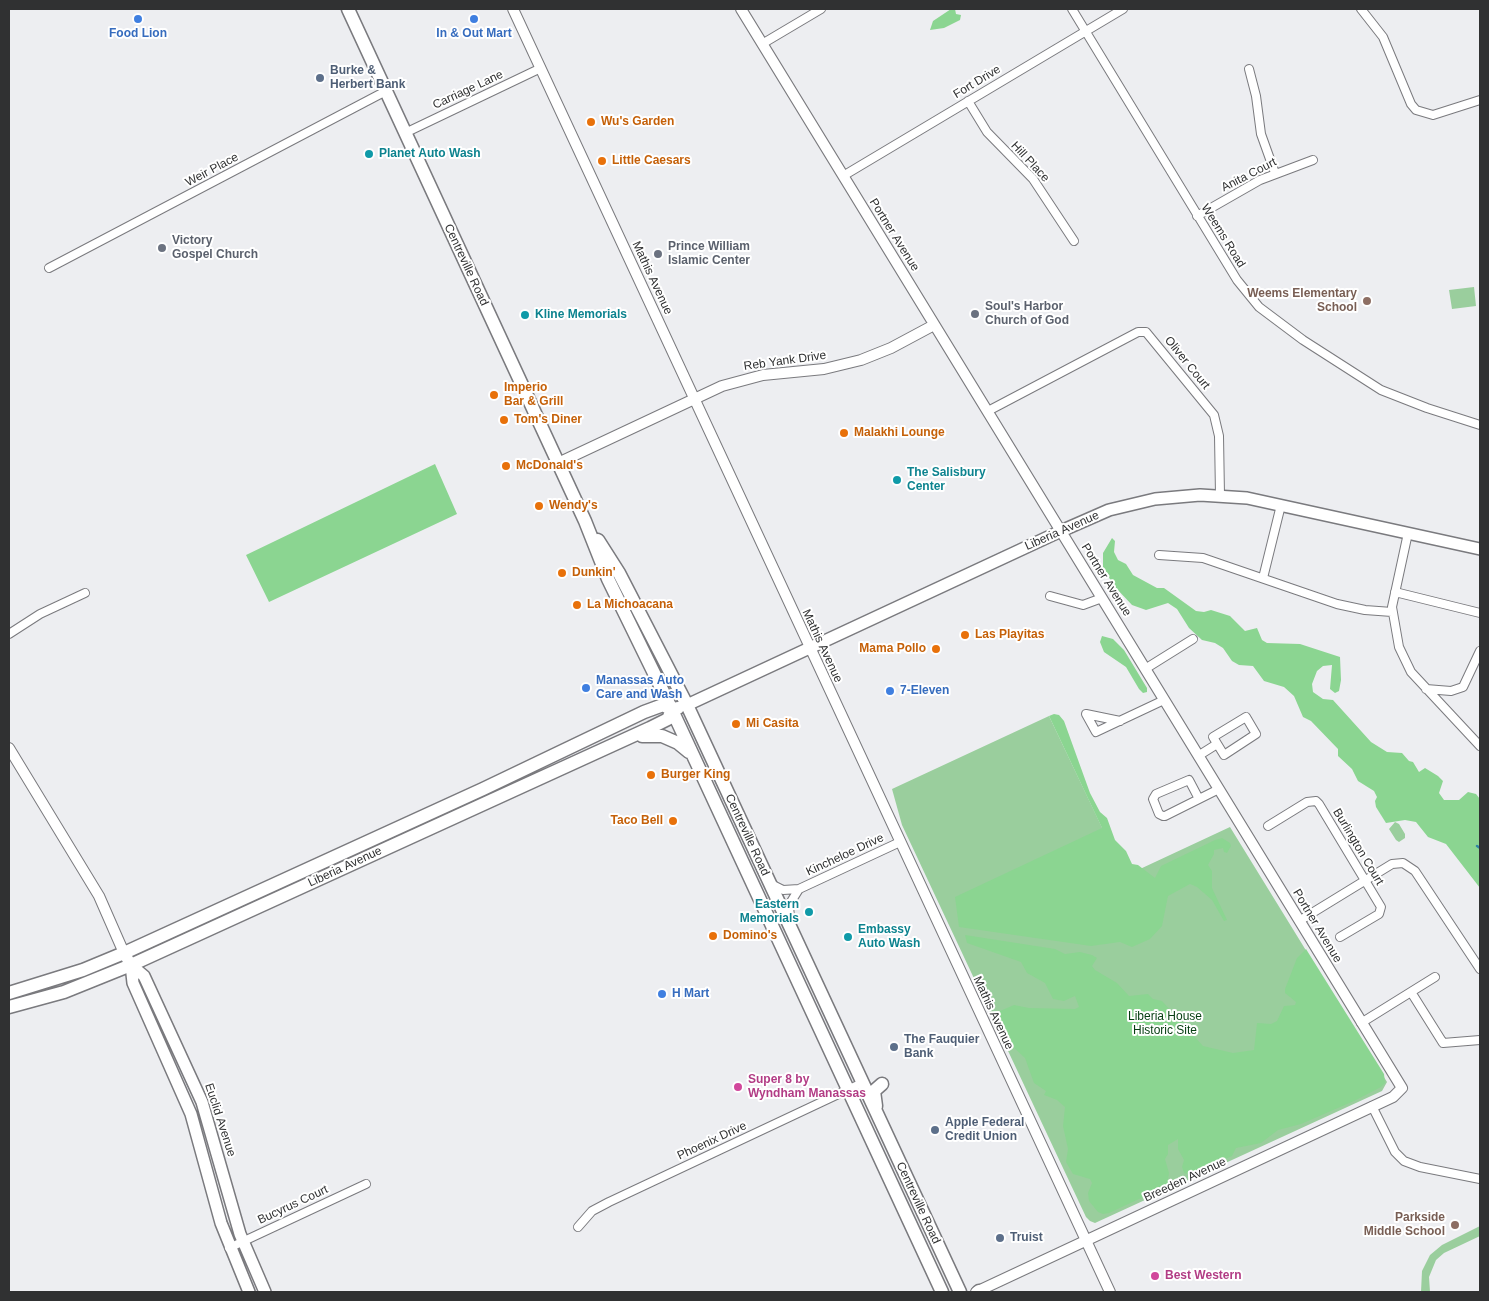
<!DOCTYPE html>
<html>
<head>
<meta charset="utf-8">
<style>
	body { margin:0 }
	#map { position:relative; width:1489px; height:1301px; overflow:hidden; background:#edeef1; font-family:Arial,sans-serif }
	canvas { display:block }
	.frame { position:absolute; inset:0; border:10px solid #303132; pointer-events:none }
</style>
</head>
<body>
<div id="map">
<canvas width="1489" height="1301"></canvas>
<div class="frame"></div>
</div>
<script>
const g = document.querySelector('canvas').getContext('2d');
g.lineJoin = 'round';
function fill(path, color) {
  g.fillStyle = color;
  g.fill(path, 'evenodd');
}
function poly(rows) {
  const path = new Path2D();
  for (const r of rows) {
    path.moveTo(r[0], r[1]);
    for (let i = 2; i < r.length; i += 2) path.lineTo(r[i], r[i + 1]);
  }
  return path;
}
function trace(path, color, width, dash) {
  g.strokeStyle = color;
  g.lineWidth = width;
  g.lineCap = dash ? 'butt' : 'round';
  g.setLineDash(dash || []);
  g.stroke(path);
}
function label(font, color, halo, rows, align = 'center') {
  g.font = font + ' Arial,sans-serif';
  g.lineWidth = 4;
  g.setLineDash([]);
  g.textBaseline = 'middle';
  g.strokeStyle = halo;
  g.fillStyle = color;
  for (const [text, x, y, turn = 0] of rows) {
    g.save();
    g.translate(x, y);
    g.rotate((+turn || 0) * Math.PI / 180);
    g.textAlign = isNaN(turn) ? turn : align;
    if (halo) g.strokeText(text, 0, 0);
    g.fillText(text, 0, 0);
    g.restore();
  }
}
const green = poly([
	[1474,287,1476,306,1452,309,1449,290],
	[1049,716,1125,876,1230,827,1387,1082,1382,1091,1095,1223,1090,1221,1086,1217,902,825,892,789],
	[1395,822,1399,824,1405,834,1405,838,1399,842,1396,840,1389,829],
	[1480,1226,1480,1236,1444,1253,1436,1260,1429,1277,1430,1292,1421,1292,1422,1271,1430,1255,1442,1245]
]);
const forest = poly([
	[951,9,955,9,956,14,961,15,960,20,944,28,930,30,933,21],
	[435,464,457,514,269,602,246,555],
	[1112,538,1115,541,1114,552,1118,560,1126,564,1133,575,1157,588,1164,588,1196,611,1204,612,1211,610,1230,616,1245,631,1257,628,1262,640,1267,643,1300,644,1340,657,1341,680,1339,691,1335,693,1330,689,1332,665,1323,666,1317,671,1312,684,1313,692,1323,699,1333,700,1371,742,1387,752,1402,753,1409,761,1413,762,1419,772,1425,768,1438,776,1443,781,1439,793,1444,800,1459,800,1468,792,1476,794,1480,799,1480,888,1446,844,1428,837,1416,822,1405,820,1386,823,1376,807,1375,801,1377,797,1374,791,1358,781,1352,769,1338,756,1338,749,1311,721,1303,717,1294,696,1284,687,1264,681,1253,666,1239,665,1232,661,1223,648,1215,643,1202,640,1189,628,1177,609,1168,603,1146,610,1132,605,1115,587,1103,568,1103,553],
	[1102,636,1113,639,1124,650,1147,688,1147,692,1143,693,1139,689,1126,667,1104,652,1100,642],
	[1054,714,1059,715,1064,721,1090,793,1100,812,1107,818,1115,840,1126,851,1132,864,1138,865,1155,878,1161,866,1215,840,1222,838,1230,843,1231,846,1227,853,1224,852,1223,848,1214,850,1214,854,1208,865,1212,871,1212,888,1227,920,1224,921,1212,900,1197,887,1190,884,1168,896,1162,926,1150,939,1132,947,1120,942,1091,946,959,927,955,897,1102,828,1049,716],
	[965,935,1055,949,1065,954,1080,952,1092,955,1097,958,1092,966,1095,970,1117,983,1129,996,1148,994,1153,999,1162,1001,1203,1046,1233,1053,1254,1050,1257,1023,1271,1024,1277,1021,1284,1006,1295,1005,1296,1002,1285,993,1285,989,1297,958,1306,949,1384,1074,1385,1083,1381,1087,1354,1101,1301,1124,1278,1130,1261,1143,1236,1148,1232,1156,1191,1175,1184,1173,1182,1167,1184,1160,1178,1149,1178,1139,1168,1145,1168,1154,1165,1159,1169,1173,1167,1186,1109,1213,1103,1214,1098,1212,1089,1201,1088,1193,1092,1183,1090,1179,1073,1174,1066,1162,1068,1149,1063,1126,1065,1107,1057,1100,1044,1095,1046,1091,1034,1083,1025,1058,1010,1044,995,1016,1000,1011,1014,1005,1029,1008,1075,1009,1079,1007,1075,996,1064,1001,1053,999,1045,983,1027,973,1021,962,967,943]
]);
const stream = poly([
	[1477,846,1480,848]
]);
const minor = poly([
	[1072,9,1237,280,1259,307,1303,340,1381,390,1427,408,1480,425],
	[1361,9,1383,37,1411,104,1416,110,1433,115,1480,100],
	[762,44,821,9],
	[1249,69,1256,96,1261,134,1275,173],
	[968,101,987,132,1033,179,1074,241],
	[405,133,541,68],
	[843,176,1123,9],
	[1197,216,1260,180,1313,160],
	[49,268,386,91],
	[988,411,1138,332,1146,332,1214,415,1219,436,1220,495],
	[1408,533,1392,607,1399,647,1411,672,1480,746],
	[1159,555,1203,558,1337,604,1365,610,1392,612],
	[1263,578,1281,505],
	[1395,592,1480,613],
	[1050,596,1083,605,1102,598],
	[9,634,40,614,85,593],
	[1145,669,1193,639],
	[1426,689,1451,691,1463,687,1480,651],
	[1246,717,1256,734,1224,755,1213,737,1246,717],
	[1120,721,1086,714,1096,732,1164,700],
	[1198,756,1217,744],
	[1199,799,1189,780,1156,794,1153,799,1159,814,1163,816,1165,816,1219,789],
	[1268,826,1307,802,1316,801,1319,804,1381,907,1379,914,1340,937],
	[771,884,783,890,799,889,900,842],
	[790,918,789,905,799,889],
	[1299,921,1392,864,1403,863,1415,871,1480,969],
	[1411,992,1443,1043,1480,1040],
	[1361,1023,1435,977],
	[1372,1106,1395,1152,1404,1161,1420,1167,1480,1179],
	[578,1227,592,1211,609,1202,862,1083],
	[229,1248,366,1184]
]);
const tertiary = poly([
	[513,9,1110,1292],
	[741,9,1402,1088,1393,1097,976,1292],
	[558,463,722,386,763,375,824,369,861,360,891,348,934,325],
	[9,748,99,896,124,953]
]);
const secondary = poly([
	[687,705,1061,531,1109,510,1155,499,1200,495,1247,498,1480,549],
	[124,953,131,965,144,976,202,1102,240,1234,265,1292],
	[131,965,133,983,191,1114,221,1223,249,1292]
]);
const trunk = poly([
	[348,9,585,521,608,579,672,710,942,1292],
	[598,540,619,573,687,705,960,1292],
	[642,736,662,736,678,743,689,752],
	[9,993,83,970,124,953,483,789,644,712,663,705,672,710],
	[9,1007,64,992,131,965,650,728,668,719,672,710,678,708],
	[876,1106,874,1091,882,1084],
	[978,1292,979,1291]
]);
const markers = [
	[138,19,5,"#3f7fe0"],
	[474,19,5,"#3f7fe0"],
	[320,78,5,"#5c6f8a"],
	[591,122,5,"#e8710a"],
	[369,154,5,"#0f9aa8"],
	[602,161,5,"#e8710a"],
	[162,248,5,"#6b7280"],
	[658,254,5,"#6b7280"],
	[1367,301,5,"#8d6e63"],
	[975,314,5,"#6b7280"],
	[525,315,5,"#0f9aa8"],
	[494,395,5,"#e8710a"],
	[504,420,5,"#e8710a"],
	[844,433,5,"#e8710a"],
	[506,466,5,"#e8710a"],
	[897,480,5,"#0f9aa8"],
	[539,506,5,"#e8710a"],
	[562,573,5,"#e8710a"],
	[577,605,5,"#e8710a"],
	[965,635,5,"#e8710a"],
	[936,649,5,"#e8710a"],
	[586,688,5,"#3f7fe0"],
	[890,691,5,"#3f7fe0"],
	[736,724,5,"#e8710a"],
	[651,775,5,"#e8710a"],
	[673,821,5,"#e8710a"],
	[809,912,5,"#0f9aa8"],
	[713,936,5,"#e8710a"],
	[848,937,5,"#0f9aa8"],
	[662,994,5,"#3f7fe0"],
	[894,1047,5,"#5c6f8a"],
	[738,1087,5,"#d1479c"],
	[935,1130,5,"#5c6f8a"],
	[1455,1225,5,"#8d6e63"],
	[1000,1238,5,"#5c6f8a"],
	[1155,1276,5,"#d1479c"]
];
const shopNames = [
	["Food Lion",138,34,"center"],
	["In & Out Mart",474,34,"center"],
	["Manassas Auto",596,681],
	["Care and Wash",596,695],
	["7-Eleven",900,691],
	["H Mart",672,994]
];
const serviceNames = [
	["Burke &",330,71],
	["Herbert Bank",330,85],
	["The Fauquier",904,1040],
	["Bank",904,1054],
	["Apple Federal",945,1123],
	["Credit Union",945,1137],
	["Truist",1010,1238]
];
const streetNames = [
	["Fort Drive",977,82,-31],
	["Carriage Lane",468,90,-25],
	["Hill Place",1030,162,47],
	["Weir Place",212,170,-28],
	["Anita Court",1249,175,-27],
	["Portner Avenue",894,235,58],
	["Weems Road",1223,236,58],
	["Centreville Road",466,265,65],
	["Mathis Avenue",652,278,65],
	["Reb Yank Drive",785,361,-8],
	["Oliver Court",1187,363,51],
	["Liberia Avenue",1062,531,-24],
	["Portner Avenue",1106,580,58],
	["Mathis Avenue",822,646,65],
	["Centreville Road",747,835,65],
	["Burlington Court",1358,847,59],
	["Kincheloe Drive",845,855,-25],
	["Liberia Avenue",345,867,-25],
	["Portner Avenue",1317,926,59],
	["Mathis Avenue",993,1013,65],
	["Euclid Avenue",220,1120,72],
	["Phoenix Drive",712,1141,-25],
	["Breeden Avenue",1185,1180,-25],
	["Centreville Road",918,1203,65],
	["Bucyrus Court",293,1205,-25]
];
const foodNames = [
	["Wu's Garden",601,122],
	["Little Caesars",612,161],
	["Imperio",504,388],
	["Bar & Grill",504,402],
	["Tom's Diner",514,420],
	["Malakhi Lounge",854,433],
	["McDonald's",516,466],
	["Wendy's",549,506],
	["Dunkin'",572,573],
	["La Michoacana",587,605],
	["Las Playitas",975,635],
	["Mama Pollo",926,649,"right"],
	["Mi Casita",746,724],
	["Burger King",661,775],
	["Taco Bell",663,821,"right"],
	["Domino's",723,936]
];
const cultureNames = [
	["Planet Auto Wash",379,154],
	["Kline Memorials",535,315],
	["The Salisbury",907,473],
	["Center",907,487],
	["Eastern",799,905,"right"],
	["Memorials",799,919,"right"],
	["Embassy",858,930],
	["Auto Wash",858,944]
];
const worshipNames = [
	["Victory",172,241],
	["Gospel Church",172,255],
	["Prince William",668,247],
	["Islamic Center",668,261],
	["Soul's Harbor",985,307],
	["Church of God",985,321]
];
const educationNames = [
	["Weems Elementary",1357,294],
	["School",1357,308],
	["Parkside",1445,1218],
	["Middle School",1445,1232]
];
const parkNames = [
	["Liberia House",1165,1017],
	["Historic Site",1165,1031]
];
const hotelNames = [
	["Super 8 by",748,1080],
	["Wyndham Manassas",748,1094],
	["Best Western",1165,1276]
];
fill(green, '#9ace9d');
fill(forest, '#8bd591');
trace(stream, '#3082a3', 2.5);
trace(minor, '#7a7a7e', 10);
trace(tertiary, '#7a7a7e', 12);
trace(secondary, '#7a7a7e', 14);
trace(trunk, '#7a7a7e', 15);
trace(minor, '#fff', 8);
trace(tertiary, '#fff', 10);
trace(secondary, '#fff', 11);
trace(trunk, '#fff', 12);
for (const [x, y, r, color] of markers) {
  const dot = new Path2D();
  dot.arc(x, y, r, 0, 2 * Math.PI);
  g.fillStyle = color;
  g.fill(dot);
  trace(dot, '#fff', 2);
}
label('bold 12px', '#366cbe', '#fff', shopNames, 'left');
label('bold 12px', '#4e5e75', '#fff', serviceNames, 'left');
label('12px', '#303132', '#fff', streetNames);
label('bold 12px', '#c56008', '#fff', foodNames, 'left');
label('bold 12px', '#0d838f', '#fff', cultureNames, 'left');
label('bold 12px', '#5b616d', '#fff', worshipNames, 'left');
label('bold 12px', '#785e54', '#fff', educationNames, 'right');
label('12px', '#053d11', '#fff', parkNames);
label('bold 12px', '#b23c85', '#fff', hotelNames, 'left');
</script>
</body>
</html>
